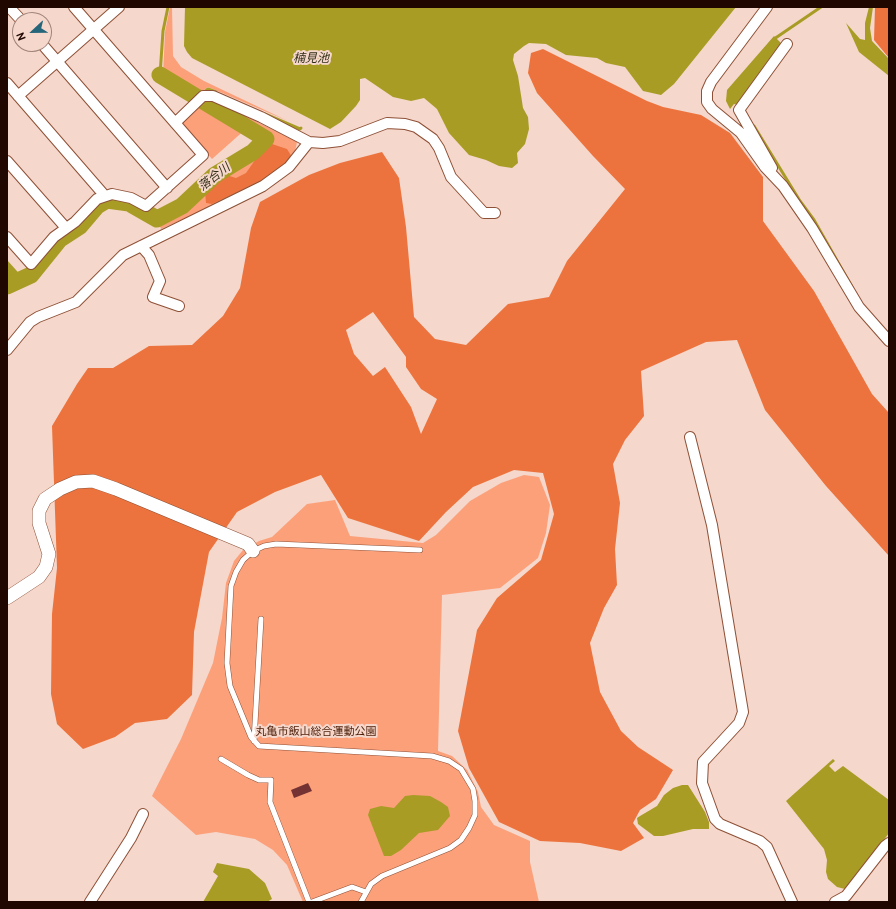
<!DOCTYPE html>
<html>
<head>
<meta charset="utf-8">
<style>
	body { margin:0 }
	#map { position:relative; width:896px; height:909px; overflow:hidden; background:#f5d7cb; font-family:Overpass,sans-serif }
	canvas { display:block }
	.frame { position:absolute; inset:0; border:8px solid #200801; pointer-events:none }
	.north { position:absolute; left:12px; top:12px; width:40px; height:40px; box-sizing:border-box; background:#f5d7cb; border:1px solid #a0847a; border-radius:50%; rotate:248deg; font-size:11px; font-weight:700; line-height:16px; text-align:center; color:#200801 }
	.north::after { content:''; display:block; margin:auto; width:14px; height:18px; background:#26667a; clip-path:polygon(50% 0,100% 100%,50% 72%,0 100%) }
</style>
</head>
<body>
<div id="map">
<canvas width="896" height="909"></canvas>
<div class="frame"></div>
<div class="north">N</div>
</div>
<script>
const g = document.querySelector('canvas').getContext('2d');
g.lineJoin = 'round';
function fill(path, color) {
  g.fillStyle = color;
  g.fill(path, 'evenodd');
}
function poly(rows) {
  const path = new Path2D();
  for (const r of rows) {
    path.moveTo(r[0], r[1]);
    for (let i = 2; i < r.length; i += 2) path.lineTo(r[i], r[i + 1]);
  }
  return path;
}
function trace(path, color, width, dash) {
  g.strokeStyle = color;
  g.lineWidth = width;
  g.lineCap = dash ? 'butt' : 'round';
  g.setLineDash(dash || []);
  g.stroke(path);
}
function label(font, color, halo, rows, align = 'center') {
  g.font = font + ' Overpass,"Noto Sans JP",sans-serif';
  g.lineWidth = 4;
  g.setLineDash([]);
  g.textBaseline = 'middle';
  g.strokeStyle = halo;
  g.fillStyle = color;
  for (const [text, x, y, turn = 0] of rows) {
    g.save();
    g.translate(x, y);
    g.rotate((+turn || 0) * Math.PI / 180);
    g.textAlign = isNaN(turn) ? turn : align;
    if (halo) g.strokeText(text, 0, 0);
    g.fillText(text, 0, 0);
    g.restore();
  }
}
const green = poly([
	[170,7,172,7,173,56,181,67,204,81,288,121,208,87,197,95,163,76,165,32],
	[210,102,222,104,297,142,294,157,261,184,161,229,158,220,183,209,218,176,255,152,269,138],
	[202,103,247,128,212,159,182,125,183,120],
	[524,475,539,477,550,505,546,533,538,558,500,588,442,595,438,751,452,756,467,770,478,792,481,807,494,825,530,841,530,862,539,902,303,902,287,865,273,850,255,839,216,832,196,835,152,796,181,739,213,663,222,618,226,583,234,561,243,550,259,541,272,537,307,504,335,500,350,536,423,543,436,535,470,501,501,483]
]);
const forest = poly([
	[875,7,889,7,889,58,874,40],
	[543,49,647,101,663,107,701,115,730,133,763,177,763,221,814,291,872,394,889,413,889,556,826,486,765,410,737,340,706,342,641,371,644,416,625,440,613,464,620,503,615,549,617,585,604,608,590,643,600,692,621,731,638,747,673,770,656,799,640,810,633,823,644,838,621,851,580,843,540,841,499,822,469,768,458,731,477,630,497,598,541,560,554,514,543,473,514,470,473,487,446,512,419,541,348,518,321,475,275,492,237,512,209,552,194,632,192,695,167,719,135,723,115,737,83,749,57,724,51,694,52,614,57,568,52,426,77,384,88,368,113,368,149,346,192,345,223,316,240,288,251,228,260,202,309,175,340,163,382,152,399,178,406,227,414,317,435,339,466,345,508,304,549,297,567,261,625,189,593,156,537,93,528,73,531,53],
	[373,312,406,357,406,367,421,389,437,399,421,434,411,407,385,367,373,376,354,354,346,330],
	[272,144,287,149,292,157,283,167,261,182,212,204,206,203,205,192,226,175,236,178,246,173,262,150]
]);
const water = poly([
	[185,7,736,7,674,84,661,95,643,91,625,67,606,63,597,58,566,55,546,44,529,43,524,46,514,54,513,60,518,76,523,108,528,117,529,129,525,144,517,153,518,163,512,168,499,166,486,160,469,155,449,133,437,109,424,98,411,101,393,97,365,78,360,79,360,100,356,106,341,122,330,129,192,58,187,52,184,46],
	[869,7,873,7,870,28,872,41,889,59,889,76,859,52,846,23,860,39,865,40,865,23],
	[774,36,783,45,738,105,734,104,730,109,726,101,727,90],
	[7,260,25,280,7,289],
	[833,759,835,761,829,766,835,772,843,766,889,800,889,833,865,865,845,889,837,887,828,879,826,872,827,860,824,849,786,801],
	[682,785,688,785,705,812,709,822,709,829,693,829,663,836,654,836,638,824,637,818,640,816,657,806,664,795,673,788],
	[413,795,430,796,441,802,448,807,450,816,438,830,419,833,401,850,391,856,384,856,368,815,370,809,381,806,394,808,405,796],
	[217,863,249,869,265,883,272,899,267,902,203,902,218,876,213,872]
]);
const stream = poly([
	[774,39,821,7],
	[160,75,163,31,168,7],
	[203,93,208,89,216,92],
	[265,114,300,129,301,128],
	[754,126,800,201,814,220,852,287]
]);
const river = poly([
	[7,286,31,275,60,239,80,226,97,206,107,200,129,203,157,219,182,206,215,175,253,152,266,139,160,75]
]);
const building = poly([
	[308,783,312,791,294,798,291,790]
]);
const service = poly([
	[254,741,261,619],
	[221,759,248,775,259,780,271,780,270,802,309,902],
	[312,902,352,887,366,892],
	[361,902,371,884,382,876,450,848,461,840,469,828,475,815,475,801,473,789,461,769,449,761,432,756,259,746,251,737,230,686,227,663,231,586,236,572,243,560,253,551,264,546,276,544,420,550]
]);
const minor = poly([
	[9,7,21,20],
	[767,7,711,82,707,91,707,102,712,109,741,133,765,167,783,186,812,228,859,307,889,341],
	[42,44,167,188],
	[7,83,105,196],
	[18,96,119,7],
	[309,142,323,143,340,141,387,123,405,124,416,127,433,139,439,148,451,177,484,213,495,213],
	[7,161,66,228],
	[772,168,739,110,787,44],
	[7,237,31,264,54,237,75,222,97,199,112,194,131,198,146,206,203,155,74,7],
	[141,246,149,255,160,281,153,297,179,306],
	[7,350,30,322,38,317,76,302,123,255,263,186,289,167,309,142,261,117,213,96,203,96,175,123],
	[690,437,712,525,743,712,739,723,703,762,702,783,715,819,720,824,760,841,767,847,792,902],
	[90,902,131,838,143,814],
	[835,902,846,896,885,846,889,843]
]);
const tertiary = poly([
	[7,598,39,577,46,567,49,554,39,523,39,511,45,499,60,489,76,482,93,481,116,489,248,544,253,551]
]);
const parkNames = [
	["丸亀市飯山総合運動公園",316,733]
];
const waterNames = [
	["楠見池",311,60],
	["落合川",215,178,-38]
];
fill(green, '#fca07a');
fill(forest, '#ec733d');
fill(water, '#a89c25');
trace(stream, '#a89c25', 3);
trace(river, '#a89c25', 17);
fill(building, '#743332');
trace(service, '#8e5036', 6);
trace(minor, '#8e5036', 12);
trace(tertiary, '#8e5036', 14);
trace(service, '#fff', 5);
trace(minor, '#fff', 10);
trace(tertiary, '#fff', 13);
label('11px', '#4b1d07', '#f5d7cb', parkNames);
label('italic 12px', '#312e16', '#f5d7cb', waterNames);
</script>
</body>
</html>
